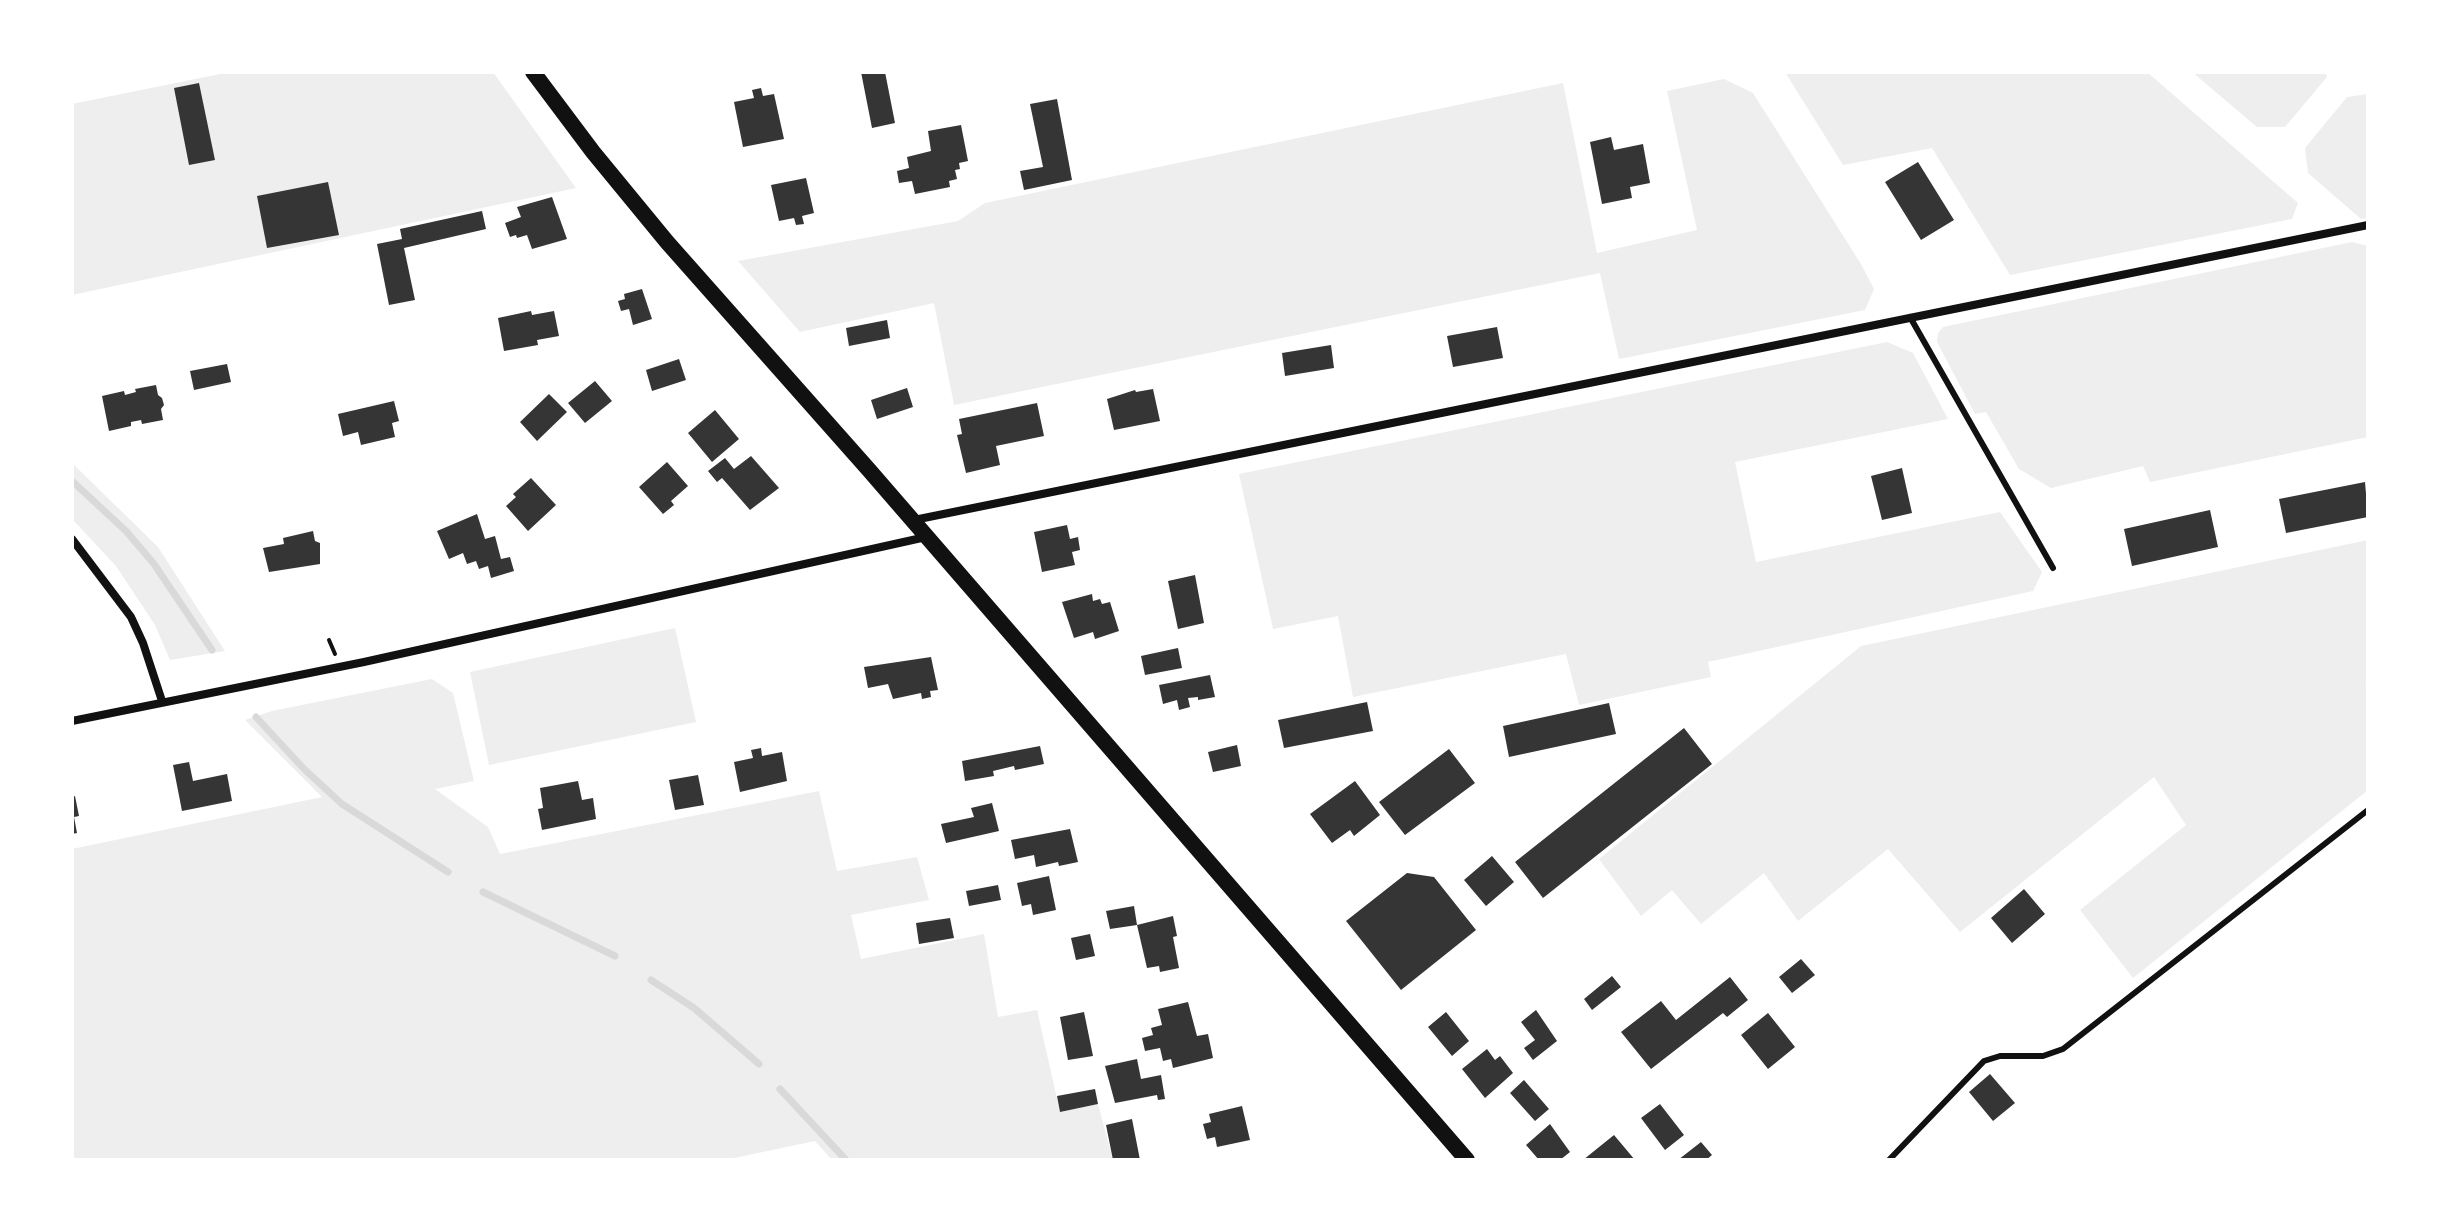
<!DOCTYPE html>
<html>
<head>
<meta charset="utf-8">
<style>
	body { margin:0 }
	#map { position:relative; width:2440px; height:1232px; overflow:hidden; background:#fff; font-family:"Golos Text",sans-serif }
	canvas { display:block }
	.frame { position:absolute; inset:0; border:74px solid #fff; pointer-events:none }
</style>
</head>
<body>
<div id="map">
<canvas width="2440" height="1232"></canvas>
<div class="frame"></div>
</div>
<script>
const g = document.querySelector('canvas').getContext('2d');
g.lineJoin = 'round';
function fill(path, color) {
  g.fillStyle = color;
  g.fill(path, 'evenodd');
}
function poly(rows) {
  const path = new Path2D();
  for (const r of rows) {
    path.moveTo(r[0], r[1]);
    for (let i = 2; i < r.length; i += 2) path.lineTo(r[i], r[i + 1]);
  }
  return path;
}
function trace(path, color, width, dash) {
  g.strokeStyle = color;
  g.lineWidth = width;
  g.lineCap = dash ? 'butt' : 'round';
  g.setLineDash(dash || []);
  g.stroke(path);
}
const green = poly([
	[230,72,493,72,576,188,72,295,72,104],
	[1785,72,2147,72,2298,203,2292,219,2010,275,1932,148,1843,165],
	[2192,72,2326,72,2327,77,2285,127,2257,127],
	[1724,79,1753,93,1861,264,1874,289,1865,310,1619,359,1600,273,954,405,934,303,800,332,738,261,958,221,985,203,1563,83,1597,253,1697,230,1667,91],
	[2368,94,2368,218,2361,219,2308,173,2305,148,2347,97],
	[2352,242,2368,246,2368,437,2150,482,2143,466,2051,488,2019,469,1986,412,1975,414,1937,342,1938,333,1943,327],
	[1887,342,1913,353,1948,419,1735,462,1756,562,2000,512,2042,572,2033,591,1708,662,1711,677,1579,705,1566,654,1353,697,1338,616,1273,629,1239,474],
	[72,463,158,547,225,651,170,660,155,625,116,566,72,519],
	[2368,540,2368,679,2365,682,2368,687,2368,790,2133,978,2080,910,2186,825,2154,777,1960,932,1888,849,1798,921,1764,873,1701,924,1672,890,1641,916,1599,859,1861,646],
	[675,628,696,722,489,765,470,672],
	[432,679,453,693,474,781,435,789,488,827,500,854,819,791,837,871,917,857,929,900,851,915,861,959,984,934,998,1017,1037,1010,1060,1112,1098,1104,1113,1160,832,1160,815,1141,725,1160,72,1160,72,849,322,797,245,720,272,711]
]);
const stream = poly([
	[72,481,126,531,154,564,212,650],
	[256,717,304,769,342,804,448,872],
	[483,892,615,956],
	[651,980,694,1008,759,1064],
	[780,1089,846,1160]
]);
const building = poly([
	[861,72,885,72,895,123,872,128],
	[199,83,215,160,189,165,174,88],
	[761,88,763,96,774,94,784,139,743,147,734,102,754,98,752,90],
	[1057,99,1072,180,1024,190,1020,171,1043,167,1030,104],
	[961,125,968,161,959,163,960,169,955,170,957,179,949,181,950,187,915,194,912,181,899,183,897,171,909,168,907,157,931,151,928,131],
	[1611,137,1614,150,1643,144,1650,183,1630,187,1632,198,1602,204,1590,142],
	[1918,162,1954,220,1921,240,1885,182],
	[806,178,814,213,802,216,804,224,796,225,794,218,779,221,771,185],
	[328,182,339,235,267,248,257,196],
	[552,197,567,239,532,249,527,235,517,238,516,235,510,237,505,223,521,217,517,207],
	[482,211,486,229,404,248,415,300,389,305,377,244,402,239,400,229],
	[642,289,652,319,633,325,629,309,621,311,618,301,625,299,624,294],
	[531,311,532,315,554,311,559,336,537,340,538,345,504,351,498,318],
	[887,320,890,338,849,346,846,328],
	[1497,327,1503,358,1453,367,1447,336],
	[1331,345,1334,368,1285,376,1282,353],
	[679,359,686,380,652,391,646,370],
	[227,364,231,382,194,390,190,371],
	[595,381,612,401,585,423,568,403],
	[156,385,158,395,162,398,164,405,161,409,163,420,142,424,141,420,131,422,131,426,109,431,102,396,124,391,125,395,136,392,135,389],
	[907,388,913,407,877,419,871,400],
	[1153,389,1160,421,1114,430,1107,399,1135,390,1136,392],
	[549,394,567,412,537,441,520,422],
	[394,401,399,421,392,423,395,437,361,445,358,432,343,436,338,414],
	[1037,403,1044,436,996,446,1000,465,966,473,957,435,962,434,959,419],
	[715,410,739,439,712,462,688,433],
	[751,456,779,488,750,510,722,478,717,482,708,471,725,458,734,469],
	[667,462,688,486,671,501,674,505,663,514,639,487],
	[1902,468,1912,513,1882,520,1871,476],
	[531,478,556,505,528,531,506,506,516,497,513,494],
	[2365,482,2368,517,2286,533,2279,499],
	[2210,510,2218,547,2132,566,2124,529],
	[477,514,485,539,495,536,501,559,510,557,514,571,491,578,488,566,479,569,476,561,467,564,463,553,449,559,437,531],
	[1067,525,1070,539,1078,537,1080,550,1072,552,1075,565,1042,572,1034,532],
	[313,531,315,541,320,543,320,564,269,572,263,548,284,544,283,538],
	[1195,575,1204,623,1178,629,1168,581],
	[1092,594,1093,601,1100,599,1102,604,1110,602,1119,631,1095,639,1093,632,1074,638,1062,602],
	[1178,648,1182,668,1145,675,1141,656],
	[931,657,938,690,930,691,931,697,922,699,921,693,893,699,888,684,868,688,864,667],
	[1210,675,1215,697,1198,700,1198,697,1188,698,1190,707,1179,710,1177,700,1163,704,1159,685],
	[1367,702,1373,731,1284,748,1278,720],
	[1609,703,1616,734,1509,757,1503,726],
	[1684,728,1712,764,1543,898,1515,862],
	[1237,745,1241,766,1213,772,1208,752],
	[1040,746,1044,764,1015,770,1014,766,993,771,994,776,965,781,962,761],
	[761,748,762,756,782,752,787,781,740,792,734,762,753,758,751,750],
	[1449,749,1475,783,1405,835,1379,802],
	[189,762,193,781,227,774,232,801,182,811,173,765],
	[698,775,704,805,675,810,669,780],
	[578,781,582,800,593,798,596,819,542,830,538,809,543,808,540,788],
	[1355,781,1380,815,1354,836,1350,830,1332,843,1310,814],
	[75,796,79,816,74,817,77,833,72,834,72,797],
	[992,803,999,831,946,843,941,824,974,817,971,808],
	[1070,829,1078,862,1059,866,1058,862,1036,867,1034,855,1015,859,1011,840],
	[1492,856,1514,882,1486,906,1464,880],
	[1407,873,1434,877,1476,930,1401,990,1346,921],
	[1049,876,1056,910,1033,915,1031,904,1022,906,1017,883],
	[998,885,1001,900,969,906,966,891],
	[2024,889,2045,914,2012,943,1991,918],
	[1134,906,1137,925,1110,929,1106,911],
	[1173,916,1177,936,1173,937,1179,968,1160,972,1159,966,1147,968,1137,925],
	[950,918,954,938,919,944,916,923],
	[1090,934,1095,956,1076,960,1071,938],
	[1801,959,1815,975,1792,993,1779,977],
	[1612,976,1621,987,1592,1010,1584,999],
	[1730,977,1748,1000,1727,1017,1723,1013,1651,1069,1621,1032,1661,1001,1676,1020],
	[1188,1002,1197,1036,1208,1034,1213,1058,1173,1068,1171,1059,1163,1061,1160,1048,1145,1051,1142,1038,1153,1035,1151,1028,1162,1025,1158,1009],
	[1536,1010,1557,1041,1533,1060,1524,1048,1535,1040,1521,1022],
	[1084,1012,1093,1056,1068,1060,1060,1017],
	[1446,1012,1469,1041,1452,1056,1428,1027],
	[1768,1013,1795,1047,1768,1069,1741,1035],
	[1487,1049,1495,1060,1500,1056,1513,1073,1485,1098,1462,1069],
	[1137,1059,1141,1079,1161,1075,1165,1099,1158,1100,1157,1095,1115,1103,1105,1066],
	[1990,1074,2015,1103,1993,1121,1969,1092],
	[1524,1080,1549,1109,1535,1121,1510,1093],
	[1095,1089,1098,1104,1060,1112,1057,1096],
	[1660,1104,1684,1135,1665,1150,1641,1118],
	[1242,1106,1250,1140,1217,1147,1215,1137,1207,1139,1203,1124,1211,1122,1209,1114],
	[1132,1119,1140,1160,1113,1160,1106,1125],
	[1550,1124,1570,1152,1560,1160,1539,1160,1526,1145],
	[1614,1135,1635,1160,1583,1160],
	[1701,1142,1712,1155,1706,1160,1678,1160]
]);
const path = poly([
	[329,640,335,654]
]);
const service = poly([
	[1910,317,2053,568],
	[1889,1160,1984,1061,2000,1056,2043,1056,2063,1049,2368,810]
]);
const minor = poly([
	[914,520,2368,225],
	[72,539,131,617,143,643,162,701],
	[72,721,364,662,926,537]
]);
const secondary = poly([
	[533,72,593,152,667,242,869,470,1467,1160]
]);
fill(green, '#eee');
trace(stream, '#d9d9d9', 7);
fill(building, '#353535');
trace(path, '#111', 4);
trace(service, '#111', 6);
trace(minor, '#111', 8);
trace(secondary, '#111', 16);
</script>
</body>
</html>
